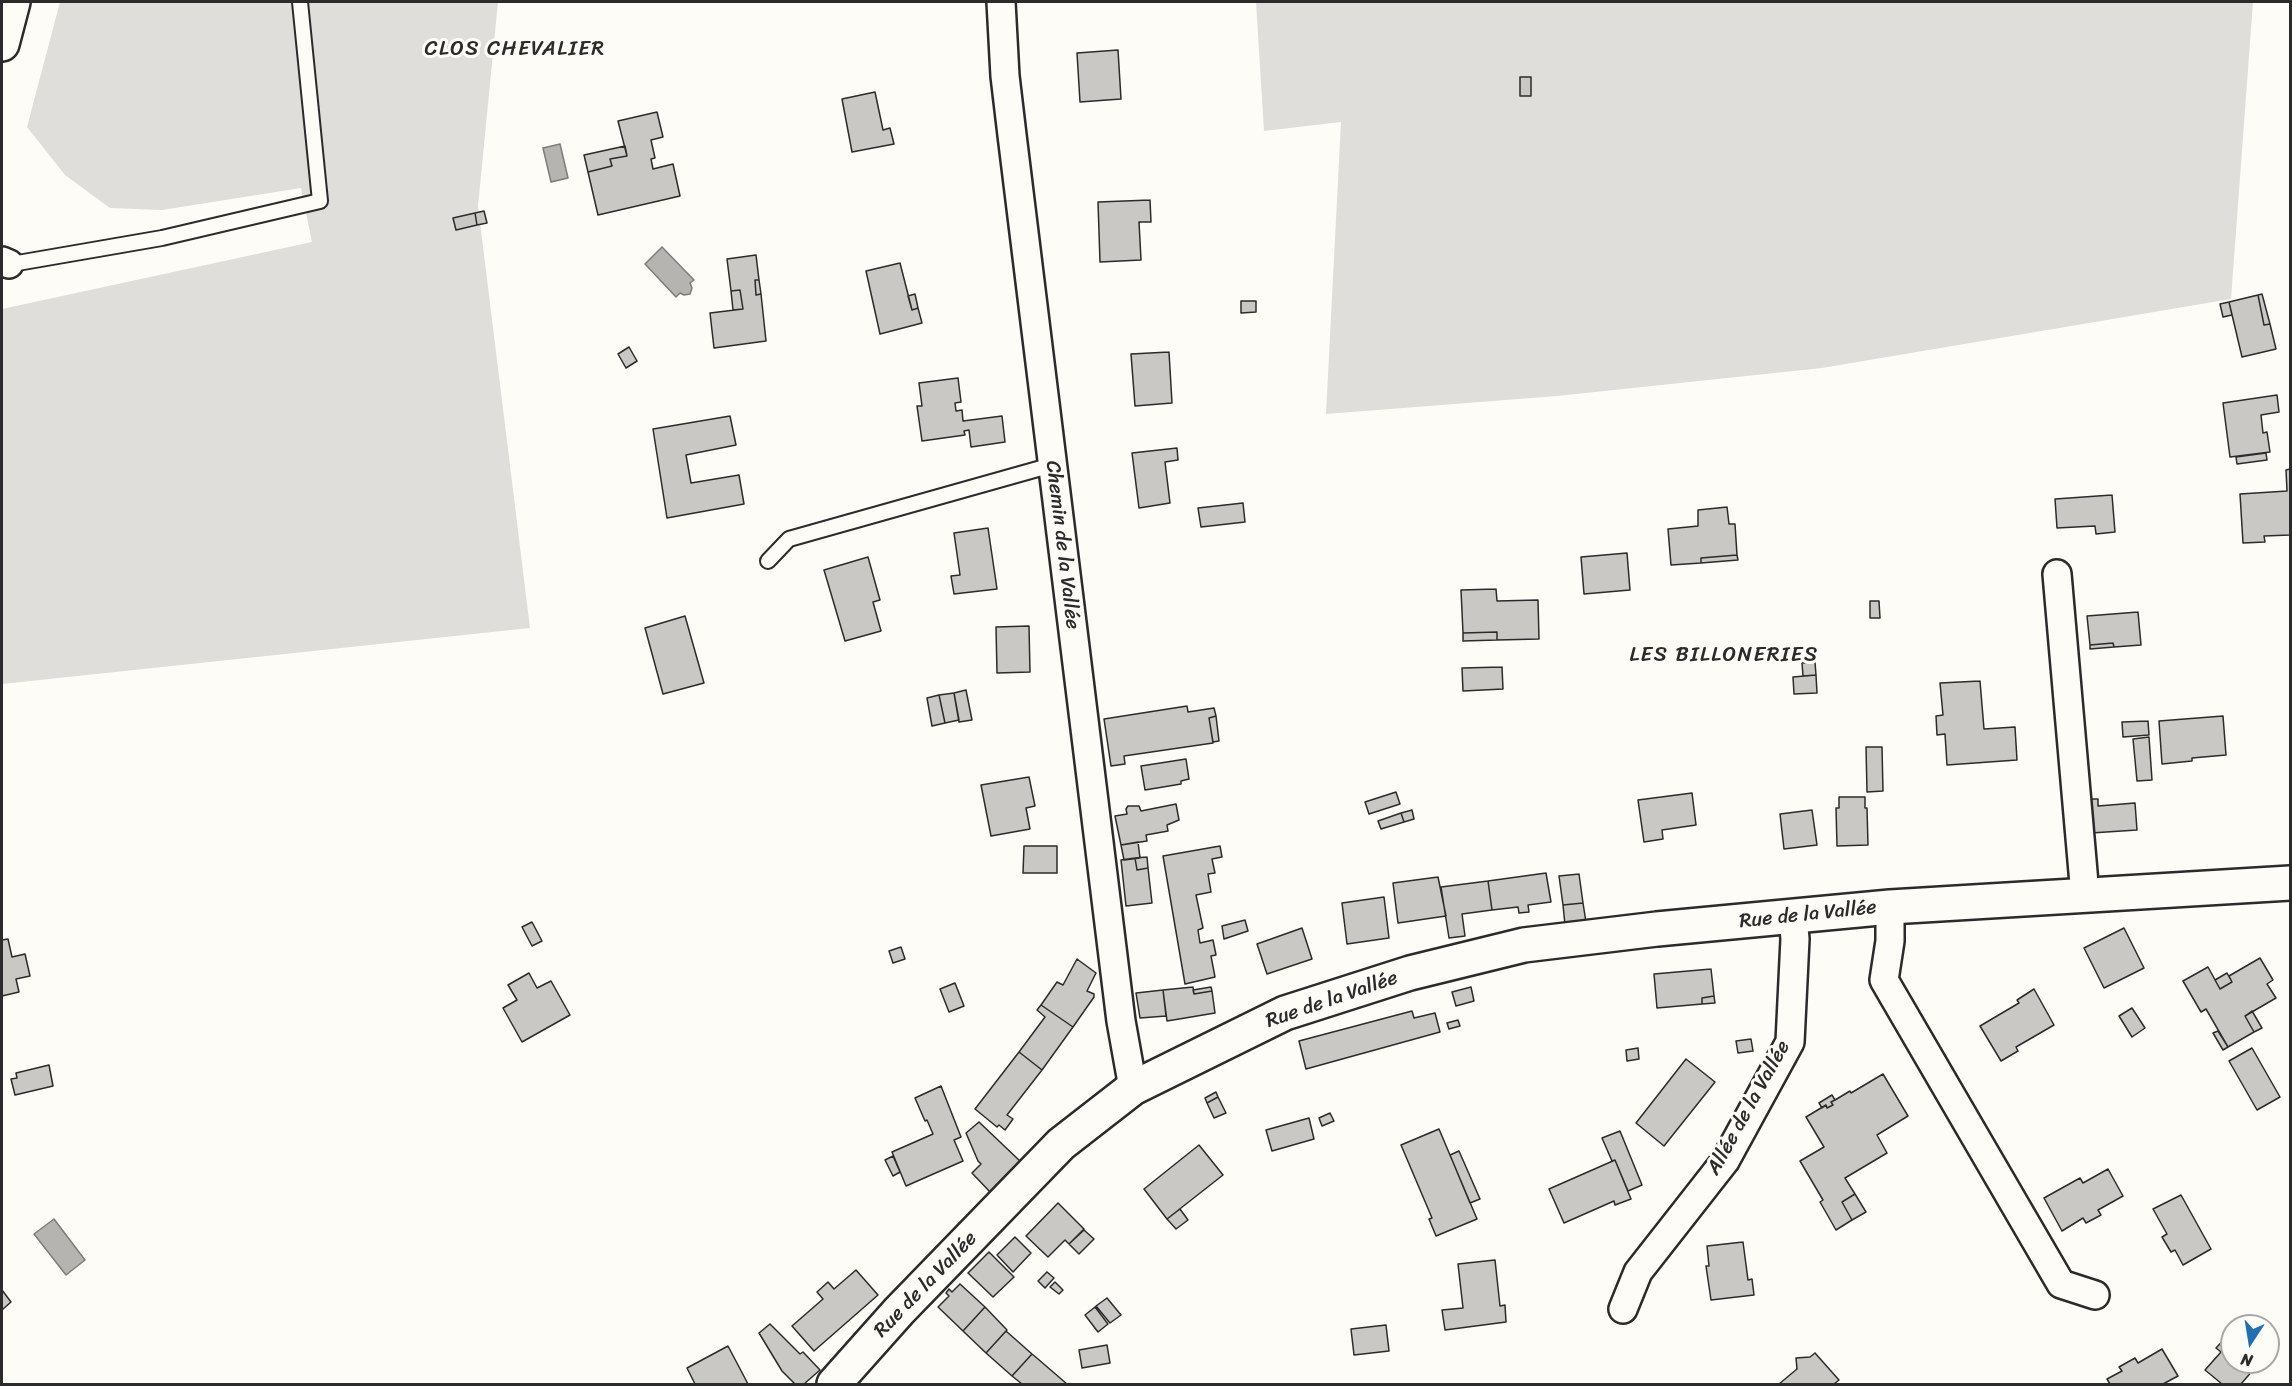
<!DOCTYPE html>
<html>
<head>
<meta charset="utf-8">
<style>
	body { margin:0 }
	#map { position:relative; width:2292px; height:1386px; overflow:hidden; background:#fdfcf7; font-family:Sriracha,sans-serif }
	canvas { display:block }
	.frame { position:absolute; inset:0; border:3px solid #2b2b2b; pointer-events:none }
	.north { position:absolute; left:2220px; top:1314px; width:60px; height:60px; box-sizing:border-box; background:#fdfcf7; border:2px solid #a9a8a5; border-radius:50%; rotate:192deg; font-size:16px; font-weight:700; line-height:24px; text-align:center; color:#2b2b2b }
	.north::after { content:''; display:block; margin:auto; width:21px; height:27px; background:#1f6fb2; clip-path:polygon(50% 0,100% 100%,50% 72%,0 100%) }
</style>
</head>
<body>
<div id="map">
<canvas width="2292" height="1386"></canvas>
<div class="frame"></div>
<div class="north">N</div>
</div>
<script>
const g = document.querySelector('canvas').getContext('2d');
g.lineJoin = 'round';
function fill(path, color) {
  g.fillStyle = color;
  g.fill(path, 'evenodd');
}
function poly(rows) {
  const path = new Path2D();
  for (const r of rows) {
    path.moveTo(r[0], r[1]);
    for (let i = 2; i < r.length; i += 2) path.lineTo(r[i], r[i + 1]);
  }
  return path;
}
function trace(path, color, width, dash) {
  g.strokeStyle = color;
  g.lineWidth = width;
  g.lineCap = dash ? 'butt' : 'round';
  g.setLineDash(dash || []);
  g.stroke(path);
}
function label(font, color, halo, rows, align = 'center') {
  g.font = font + ' Sriracha,sans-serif';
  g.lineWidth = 6;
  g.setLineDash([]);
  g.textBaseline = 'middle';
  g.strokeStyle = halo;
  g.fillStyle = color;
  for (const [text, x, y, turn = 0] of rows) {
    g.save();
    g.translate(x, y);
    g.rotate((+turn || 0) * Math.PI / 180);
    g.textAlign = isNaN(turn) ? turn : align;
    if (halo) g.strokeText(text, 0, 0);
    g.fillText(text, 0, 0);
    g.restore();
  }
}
const green = poly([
	[60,2,498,2,478,206,530,628,2,684,2,309,312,242,301,188,162,210,110,208,65,175,27,127],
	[1256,2,2253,2,2231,299,1822,368,1557,396,1326,414,1341,122,1264,131]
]);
const water = poly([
	[560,144,568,178,551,182,543,148,560,144],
	[662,247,694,280,690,283,692,288,690,294,684,295,680,293,676,297,645,264,662,247],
	[54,1219,85,1260,66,1275,34,1234,54,1219]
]);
const building = poly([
	[1118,50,1121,99,1080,102,1077,53,1118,50],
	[1520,77,1531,77,1531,96,1520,96,1520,77],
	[875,92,883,130,890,128,894,144,852,152,842,99,875,92],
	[657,112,663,137,651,140,655,158,651,159,653,169,673,164,680,196,598,215,588,172,612,166,610,159,627,156,618,121,657,112],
	[625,146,627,156,610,159,612,166,588,172,584,155,625,146],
	[1150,200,1151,222,1139,222,1141,260,1100,262,1098,202,1150,200],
	[484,211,487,223,477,225,475,213,484,211],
	[475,213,477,225,456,230,453,218,475,213],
	[756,255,759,280,755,280,756,295,761,294,766,341,714,348,710,313,743,309,740,290,731,291,727,259,756,255],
	[900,263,912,310,918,308,922,323,880,334,866,271,900,263],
	[755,280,759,280,761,294,756,295,755,280],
	[740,290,743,309,733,310,731,291,740,290],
	[915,294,918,308,912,310,908,296,915,294],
	[2262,294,2270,324,2264,325,2258,295,2262,294],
	[2258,295,2264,325,2270,324,2276,349,2242,357,2229,302,2258,295],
	[1241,301,1256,301,1256,312,1241,313,1241,301],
	[2229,302,2232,315,2223,317,2220,304,2229,302],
	[629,347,637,361,626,368,618,354,629,347],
	[1169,352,1172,403,1135,406,1131,354,1169,352],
	[958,378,961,402,955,403,956,411,962,410,963,421,1002,416,1005,442,971,447,969,430,964,431,965,435,922,441,917,406,922,406,919,383,958,378],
	[2277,395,2279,412,2261,415,2263,433,2267,432,2270,452,2230,457,2223,403,2277,395],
	[730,416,736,445,686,455,691,483,739,475,744,504,667,518,653,429,730,416],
	[1177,448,1178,460,1165,462,1170,503,1139,508,1132,453,1177,448],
	[2266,453,2267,460,2237,464,2236,457,2266,453],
	[2290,469,2290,535,2264,536,2265,542,2243,543,2240,494,2287,491,2286,470,2290,469],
	[2112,495,2115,532,2096,534,2095,526,2057,528,2055,499,2112,495],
	[1243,503,1245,522,1201,527,1198,508,1243,503],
	[1727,507,1729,524,1735,524,1737,555,1701,558,1701,563,1671,565,1668,529,1698,526,1698,510,1727,507],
	[988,528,997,589,954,594,951,576,960,575,954,533,988,528],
	[1627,553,1630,590,1584,594,1581,557,1627,553],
	[1737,555,1738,560,1701,563,1701,558,1737,555],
	[868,557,880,600,873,602,881,631,845,641,824,570,868,557],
	[1496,589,1497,601,1538,600,1539,639,1497,640,1497,632,1463,633,1461,590,1496,589],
	[1870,601,1879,601,1880,618,1870,618,1870,601],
	[2138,612,2141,645,2114,647,2113,643,2090,645,2087,616,2138,612],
	[685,616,704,683,663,694,645,628,685,616],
	[1029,626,1030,672,997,673,996,627,1029,626],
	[1497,632,1497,640,1463,641,1463,633,1497,632],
	[2113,643,2114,647,2090,649,2090,645,2113,643],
	[1815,662,1816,675,1803,676,1802,663,1815,662],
	[1502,667,1503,689,1463,691,1462,668,1502,667],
	[1816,675,1817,693,1794,694,1793,677,1816,675],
	[1980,681,1984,729,2015,727,2017,760,1947,765,1945,734,1937,735,1936,716,1943,715,1940,683,1980,681],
	[966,690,972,720,959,722,954,693,966,690],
	[954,693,959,720,945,723,939,695,954,693],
	[939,695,945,723,932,726,927,698,939,695],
	[1187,706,1188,712,1214,708,1216,716,1209,718,1213,743,1124,756,1125,764,1111,766,1104,719,1187,706],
	[1216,716,1219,741,1213,742,1209,718,1216,716],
	[2223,716,2226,755,2192,758,2192,761,2162,764,2159,721,2223,716],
	[2148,721,2149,735,2123,737,2122,722,2148,721],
	[2149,737,2152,780,2137,781,2133,739,2149,737],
	[1866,747,1882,747,1883,791,1867,792,1866,747],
	[1186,759,1189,779,1181,781,1181,784,1145,790,1141,766,1186,759],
	[1029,777,1035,806,1026,808,1030,829,991,836,981,785,1029,777],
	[1396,792,1400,804,1369,814,1365,802,1396,792],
	[1692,793,1696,825,1662,830,1663,839,1644,842,1638,800,1692,793],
	[1839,797,1865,797,1865,808,1867,808,1868,845,1837,846,1836,808,1839,808,1839,797],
	[2089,799,2098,799,2098,806,2135,803,2137,830,2091,833,2089,799],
	[1176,804,1179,820,1167,825,1168,831,1146,835,1147,841,1121,845,1115,816,1127,814,1126,809,1128,806,1139,806,1141,811,1176,804],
	[1412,810,1414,819,1404,822,1401,813,1412,810],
	[1812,810,1817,845,1784,849,1780,814,1812,810],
	[1401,813,1404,822,1381,829,1378,821,1401,813],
	[1138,842,1140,858,1124,860,1121,845,1138,842],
	[1024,846,1057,846,1057,873,1023,873,1024,846],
	[1220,846,1222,857,1212,859,1215,873,1208,874,1211,892,1196,895,1203,928,1198,930,1200,943,1213,940,1216,955,1211,956,1215,977,1185,984,1163,856,1220,846],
	[1147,857,1148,868,1137,870,1135,858,1147,857],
	[1135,858,1137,870,1148,868,1152,903,1126,906,1121,860,1135,858],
	[1546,873,1551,902,1528,905,1529,912,1519,913,1518,907,1492,910,1488,881,1546,873],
	[1579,874,1583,903,1563,905,1559,876,1579,874],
	[1438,877,1446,916,1398,923,1393,883,1438,877],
	[1488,881,1492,910,1462,914,1465,936,1449,938,1441,887,1488,881],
	[1384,897,1389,938,1347,944,1342,903,1384,897],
	[1583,903,1586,922,1565,925,1563,905,1583,903],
	[1245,920,1248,931,1224,939,1222,926,1245,920],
	[532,922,542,941,532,946,522,927,532,922],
	[1302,928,1312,959,1267,974,1257,944,1302,928],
	[2124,928,2144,968,2104,988,2084,948,2124,928],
	[8,939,12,957,25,954,30,976,16,979,19,992,2,996,2,940,8,939],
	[901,947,905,959,893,963,889,951,901,947],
	[2260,958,2273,980,2267,984,2276,998,2245,1016,2254,1032,2228,1047,2206,1009,2201,1012,2183,981,2208,967,2220,989,2232,982,2229,976,2260,958],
	[1077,959,1096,973,1087,991,1094,994,1094,997,1073,1027,1041,1005,1057,982,1063,985,1077,959],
	[1711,969,1714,996,1702,998,1702,1004,1657,1008,1654,974,1711,969],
	[529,973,537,988,551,981,570,1015,522,1042,503,1008,517,1000,508,985,529,973],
	[2227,973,2232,982,2220,989,2215,980,2227,973],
	[955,983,964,1006,949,1012,940,989,955,983],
	[1193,987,1194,994,1212,991,1215,1013,1167,1021,1163,990,1193,987],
	[1211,987,1212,991,1194,994,1193,990,1211,987],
	[1471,987,1474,1001,1456,1006,1452,992,1471,987],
	[2034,989,2054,1025,2016,1047,2018,1051,2001,1061,1980,1026,2019,1003,2017,1000,2034,989],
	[1163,990,1166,1016,1140,1018,1136,993,1163,990],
	[1714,996,1715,1003,1702,1004,1702,998,1714,996],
	[1041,1005,1073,1027,1042,1070,1019,1052,1045,1017,1037,1010,1041,1005],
	[2132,1008,2145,1028,2132,1037,2119,1016,2132,1008],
	[1412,1011,1414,1018,1435,1013,1440,1032,1306,1069,1299,1041,1412,1011],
	[2252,1011,2262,1028,2254,1032,2245,1016,2252,1011],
	[1458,1020,1460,1026,1449,1029,1447,1023,1458,1020],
	[2218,1031,2228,1047,2223,1050,2213,1033,2218,1031],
	[1751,1039,1753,1051,1738,1053,1736,1041,1751,1039],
	[1638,1048,1639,1059,1627,1061,1626,1050,1638,1048],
	[2252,1048,2280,1097,2257,1110,2229,1061,2252,1048],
	[1019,1052,1042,1070,1007,1115,1013,1119,1005,1130,999,1125,997,1127,975,1109,1019,1052],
	[1686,1059,1715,1082,1664,1146,1636,1123,1686,1059],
	[49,1065,53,1086,15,1095,11,1079,17,1078,16,1073,49,1065],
	[1883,1074,1908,1116,1877,1135,1887,1153,1845,1178,1855,1194,1842,1202,1852,1220,1836,1230,1820,1202,1823,1200,1800,1161,1824,1147,1806,1117,1826,1105,1827,1108,1833,1105,1831,1102,1835,1100,1850,1091,1851,1093,1883,1074],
	[941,1086,961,1137,954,1140,963,1161,906,1186,892,1152,933,1134,927,1120,925,1121,915,1098,941,1086],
	[1216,1092,1218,1097,1207,1103,1205,1098,1216,1092],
	[1832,1095,1835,1100,1831,1102,1833,1105,1827,1108,1826,1105,1822,1108,1819,1103,1832,1095],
	[1218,1097,1226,1113,1214,1118,1207,1103,1218,1097],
	[1330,1113,1334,1121,1322,1126,1319,1118,1330,1113],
	[1309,1118,1314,1139,1272,1151,1266,1130,1309,1118],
	[979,1122,1021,1162,991,1193,972,1173,981,1164,978,1161,966,1133,979,1122],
	[1439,1129,1477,1219,1436,1236,1429,1219,1432,1218,1401,1145,1439,1129],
	[1620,1131,1642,1185,1628,1191,1615,1160,1612,1161,1602,1138,1620,1131],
	[1199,1145,1223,1175,1167,1219,1144,1189,1199,1145],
	[1459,1151,1480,1199,1470,1203,1450,1155,1459,1151],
	[893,1156,900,1172,893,1176,885,1160,893,1156],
	[1615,1160,1631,1199,1615,1205,1614,1201,1564,1223,1549,1189,1615,1160],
	[2108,1169,2123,1196,2098,1210,2101,1215,2086,1223,2083,1218,2062,1231,2044,1198,2080,1178,2083,1183,2108,1169],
	[1855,1194,1866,1212,1852,1220,1842,1202,1855,1194],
	[2181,1195,2211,1249,2183,1265,2175,1250,2171,1252,2162,1237,2167,1234,2153,1209,2181,1195],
	[1058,1203,1084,1229,1069,1244,1065,1240,1048,1257,1026,1236,1058,1203],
	[1180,1209,1188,1220,1176,1229,1167,1219,1180,1209],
	[1084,1230,1094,1239,1079,1254,1069,1244,1084,1230],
	[1015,1237,1031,1253,1013,1272,997,1255,1015,1237],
	[1743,1242,1748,1280,1752,1279,1754,1295,1711,1300,1706,1266,1709,1266,1707,1246,1743,1242],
	[989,1252,1014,1277,993,1297,968,1273,989,1252],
	[1495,1260,1500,1306,1505,1305,1506,1322,1445,1330,1442,1310,1463,1308,1458,1264,1495,1260],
	[856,1270,878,1295,814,1351,792,1326,823,1299,817,1292,828,1282,834,1289,856,1270],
	[1047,1272,1054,1278,1045,1288,1038,1281,1047,1272],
	[1055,1282,1063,1290,1059,1294,1050,1287,1055,1282],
	[960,1284,985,1307,963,1331,938,1307,949,1296,946,1293,949,1289,952,1292,960,1284],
	[2,1290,11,1302,2,1310,2,1290],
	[1107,1298,1121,1315,1110,1323,1096,1306,1107,1298],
	[985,1307,1007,1330,986,1353,963,1331,985,1307],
	[1095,1307,1108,1324,1098,1332,1085,1315,1095,1307],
	[2250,1317,2261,1326,2242,1326,2250,1317],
	[770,1324,800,1354,803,1352,820,1370,804,1384,795,1384,782,1371,759,1333,770,1324],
	[1386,1325,1389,1351,1354,1355,1351,1329,1386,1325],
	[1006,1331,1032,1354,1012,1376,986,1353,1006,1331],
	[2228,1335,2232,1338,2232,1362,2260,1362,2241,1384,2222,1384,2205,1370,2221,1352,2216,1348,2228,1335],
	[1107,1345,1110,1363,1082,1368,1079,1350,1107,1345],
	[728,1346,748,1384,695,1384,687,1368,728,1346],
	[2162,1349,2178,1376,2163,1384,2110,1384,2107,1379,2122,1371,2119,1367,2135,1358,2138,1363,2162,1349],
	[1815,1353,1839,1380,1834,1384,1779,1384,1797,1369,1796,1358,1810,1357,1815,1353],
	[1032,1354,1038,1359,1067,1384,1022,1384,1012,1376,1032,1354]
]);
const service = poly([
	[6,265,162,238,320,201,300,2],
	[768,561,789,539,1052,465]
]);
const minor = poly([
	[1001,2,1005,76,1012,135,1121,1021,1133,1088],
	[2,261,9,264],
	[2057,574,2085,895],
	[1890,907,1890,941,1884,980,2061,1284,2095,1295],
	[1623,1309,1638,1272,1725,1161,1790,1042,1795,939,1793,917]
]);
const tertiary = poly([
	[2,44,13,2],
	[834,1384,899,1311,1061,1144,1133,1088,1285,1013,1410,973,1524,945,1657,929,1890,907,2290,883]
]);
const streetNames = [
	["Chemin de la Vallée",1062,545,83],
	["Rue de la Vallée",1808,915,-6],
	["Rue de la Vallée",1332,1000,-19],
	["Allée de la Vallée",1749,1108,-61],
	["Rue de la Vallée",926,1285,-46]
];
const neighbourhoodNames = [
	["CLOS CHEVALIER",515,50],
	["LES BILLONERIES",1724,656]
];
fill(green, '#dfdeda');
fill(water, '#b5b4b1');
trace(water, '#7e7d7b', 1.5);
fill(building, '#c9c8c4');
trace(building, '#2b2b2b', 1.5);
trace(service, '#2b2b2b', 18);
trace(minor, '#2b2b2b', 32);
trace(tertiary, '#2b2b2b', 38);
trace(service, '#fdfcf7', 14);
trace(minor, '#fdfcf7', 27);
trace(tertiary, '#fdfcf7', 33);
label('20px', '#2b2b2b', '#fdfcf7', streetNames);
g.letterSpacing = '1.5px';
label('21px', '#2b2b2b', '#fdfcf7', neighbourhoodNames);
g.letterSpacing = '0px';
</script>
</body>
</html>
